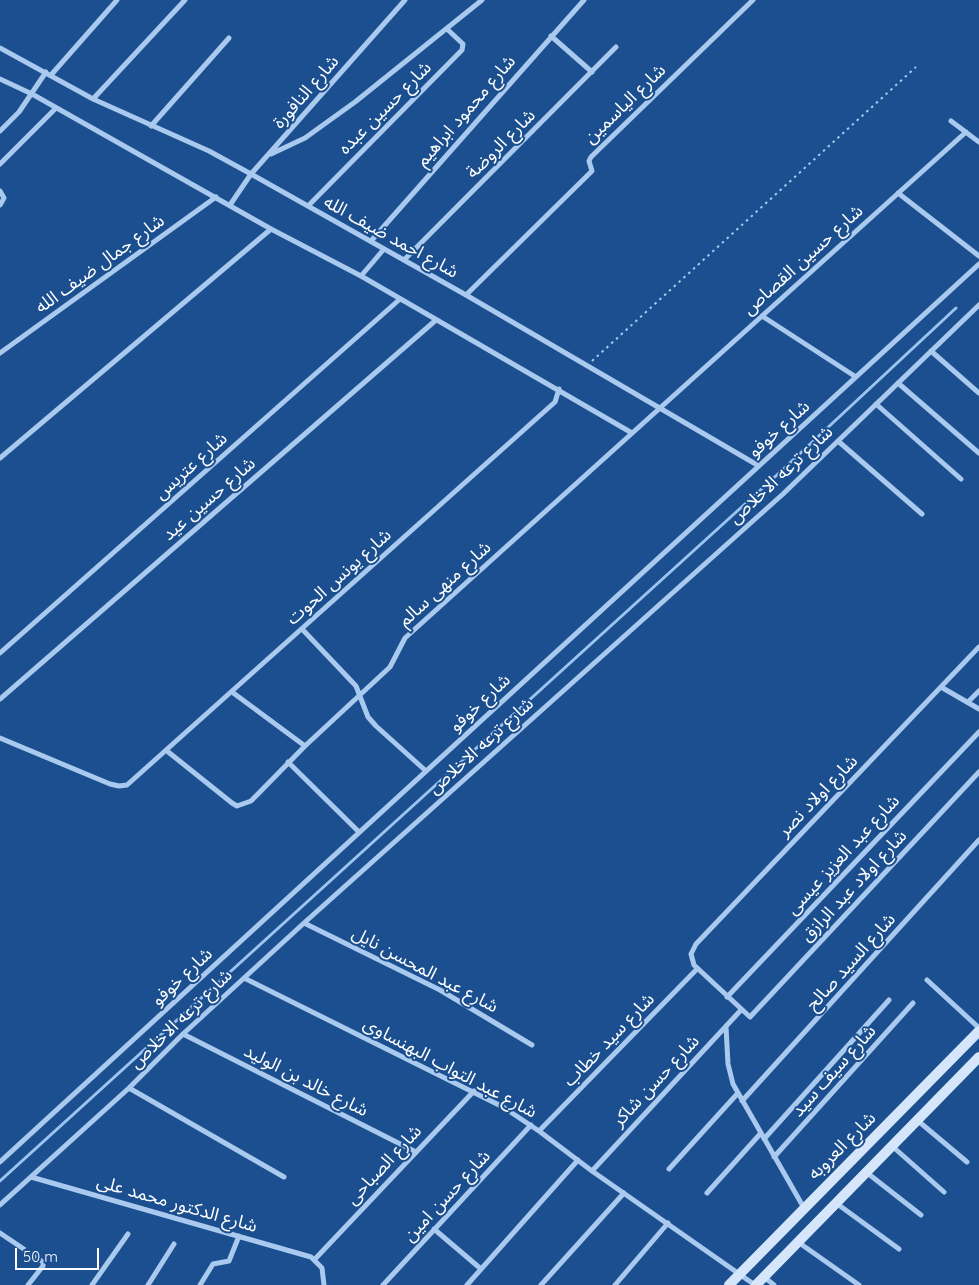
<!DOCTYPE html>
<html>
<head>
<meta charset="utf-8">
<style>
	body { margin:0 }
	#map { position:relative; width:979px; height:1285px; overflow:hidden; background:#1b4f8f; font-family:Quicksand,sans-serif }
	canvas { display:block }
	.scale { position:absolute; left:15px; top:1248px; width:84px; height:22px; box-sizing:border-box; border:2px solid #fff; border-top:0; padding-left:6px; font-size:15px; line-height:18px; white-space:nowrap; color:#fff; -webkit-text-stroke:4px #1b4f8f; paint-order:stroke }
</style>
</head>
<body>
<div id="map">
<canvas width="979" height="1285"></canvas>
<div class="scale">50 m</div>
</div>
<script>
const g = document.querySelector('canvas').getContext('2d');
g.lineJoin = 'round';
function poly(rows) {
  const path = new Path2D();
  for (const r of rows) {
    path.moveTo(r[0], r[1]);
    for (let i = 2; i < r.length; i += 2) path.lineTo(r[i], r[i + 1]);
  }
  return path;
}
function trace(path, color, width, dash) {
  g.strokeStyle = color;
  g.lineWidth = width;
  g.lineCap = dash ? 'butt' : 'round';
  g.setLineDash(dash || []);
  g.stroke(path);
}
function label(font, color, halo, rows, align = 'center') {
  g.font = font + ' Quicksand,"Noto Sans Arabic",sans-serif';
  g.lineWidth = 4;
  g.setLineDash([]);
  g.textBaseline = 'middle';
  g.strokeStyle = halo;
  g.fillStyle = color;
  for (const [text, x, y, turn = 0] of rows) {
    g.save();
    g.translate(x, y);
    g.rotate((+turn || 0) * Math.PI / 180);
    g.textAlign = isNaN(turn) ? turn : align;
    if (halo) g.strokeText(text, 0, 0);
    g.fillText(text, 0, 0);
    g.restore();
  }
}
const stream = poly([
	[0,1181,778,474,956,308]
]);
const path = poly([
	[592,361,916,67]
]);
const street = poly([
	[551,36,592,72],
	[0,48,93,99,209,151,251,174,466,295,759,466],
	[51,75,117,0],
	[0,79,32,94,271,229,361,276,632,433],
	[93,99,185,0],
	[951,121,979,142],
	[151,126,229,38],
	[0,131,19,112,46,72],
	[271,154,305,138,355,102,482,0],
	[0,164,56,108],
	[0,191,4,198,0,205],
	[898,193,979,256],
	[230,205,251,174,405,0],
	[308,206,462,50,463,44,447,29],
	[371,241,584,0],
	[404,260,616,47],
	[361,276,384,249],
	[466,295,592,171,589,161,591,157,753,0],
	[762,316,856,377],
	[931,351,979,393],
	[0,353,216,197],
	[898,383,979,453],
	[876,404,961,479],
	[838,441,922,514],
	[0,458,271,229],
	[302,629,356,686,368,717,376,726,426,771],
	[979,647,696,944,691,954,694,965,750,1017,979,772],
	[0,653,400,299],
	[941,687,979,709],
	[232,692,305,746],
	[0,699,436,320],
	[968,702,979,691],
	[0,738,110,784,119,786,127,785,555,402,559,389],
	[167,751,232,803,237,806,251,801,305,746,390,667,405,638,966,132],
	[288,762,359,832],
	[304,923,440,990,532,1045],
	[244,978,503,1107,539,1131,592,1171,755,1285],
	[927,980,979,1028],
	[727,997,979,732],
	[726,1027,728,1064,733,1084,804,1208],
	[183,1034,416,1152],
	[129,1088,284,1177],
	[742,1101,979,840],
	[917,1120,967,1162],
	[539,1131,697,969],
	[764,1139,889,1000],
	[892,1146,944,1192],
	[774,1157,913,1003],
	[0,1162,979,264],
	[669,1169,738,1093],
	[592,1171,741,1010],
	[866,1172,921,1215],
	[31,1177,311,1257,322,1268,324,1285],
	[707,1193,761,1133],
	[836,1203,899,1249],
	[0,1205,129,1088,183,1034,304,923,783,494,979,305],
	[434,1229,481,1269],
	[0,1233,43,1262,43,1266,28,1285],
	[798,1242,859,1285],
	[315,1259,474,1091],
	[764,1277,774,1285],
	[92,1285,128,1234],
	[148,1285,174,1244],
	[200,1285,213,1264,229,1261,239,1236],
	[383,1285,531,1125],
	[467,1285,578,1160],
	[541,1285,624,1193],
	[615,1285,668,1223]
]);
const secondary = poly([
	[729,1285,979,1031],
	[756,1285,979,1057]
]);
const streetNames = [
	["شارع النافورة",306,92,-49],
	["شارع الياسمين",625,104,-44],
	["شارع حسين عبده",385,108,-45],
	["شارع محمود ابراهيم",466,111,-49],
	["شارع الروضة",501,144,-45],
	["شارع احمد ضيف الله",391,237,29],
	["شارع حسين القصاص",803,260,-42],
	["شارع جمال ضيف الله",100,264,-36],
	["شارع خوفو",779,429,-42],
	["شارع عتريس",191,466,-42],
	["شارع ترعه الاخلاص",781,475,-43],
	["شارع حسين عيد",209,499,-41],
	["شارع يونس الحوت",339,577,-42],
	["شارع منهى سالم",445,584,-42],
	["شارع خوفو",480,703,-43],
	["شارع ترعه الاخلاص",481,746,-42],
	["شارع اولاد نصر",818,796,-46],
	["شارع عبد العزيز عيسى",843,855,-47],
	["شارع اولاد عبد الرازق",854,886,-47],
	["شارع السيد صالح",851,962,-48],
	["شارع عبد المحسن نايل",425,970,28],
	["شارع خوفو",182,977,-43],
	["شارع ترعه الاخلاص",181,1019,-44],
	["شارع سيد خطاب",609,1040,-46],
	["شارع عبد التواب البهنساوى",450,1068,28],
	["شارع سيف سيد",834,1071,-48],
	["شارع خالد بن الوليد",306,1081,27],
	["شارع حسن شاكر",656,1081,-47],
	["شارع العروبه",842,1146,-45],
	["شارع الصباحى",384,1165,-47],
	["شارع حسن امين",447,1196,-47],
	["شارع الدكتور محمد على",177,1204,16]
];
trace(stream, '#9cc4f0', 3);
trace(path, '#a9c9ee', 2, [2.5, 4]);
trace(street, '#a9c9ee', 5);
trace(secondary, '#d6e6fa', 10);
label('18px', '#fff', '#1b4f8f', streetNames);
</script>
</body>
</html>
